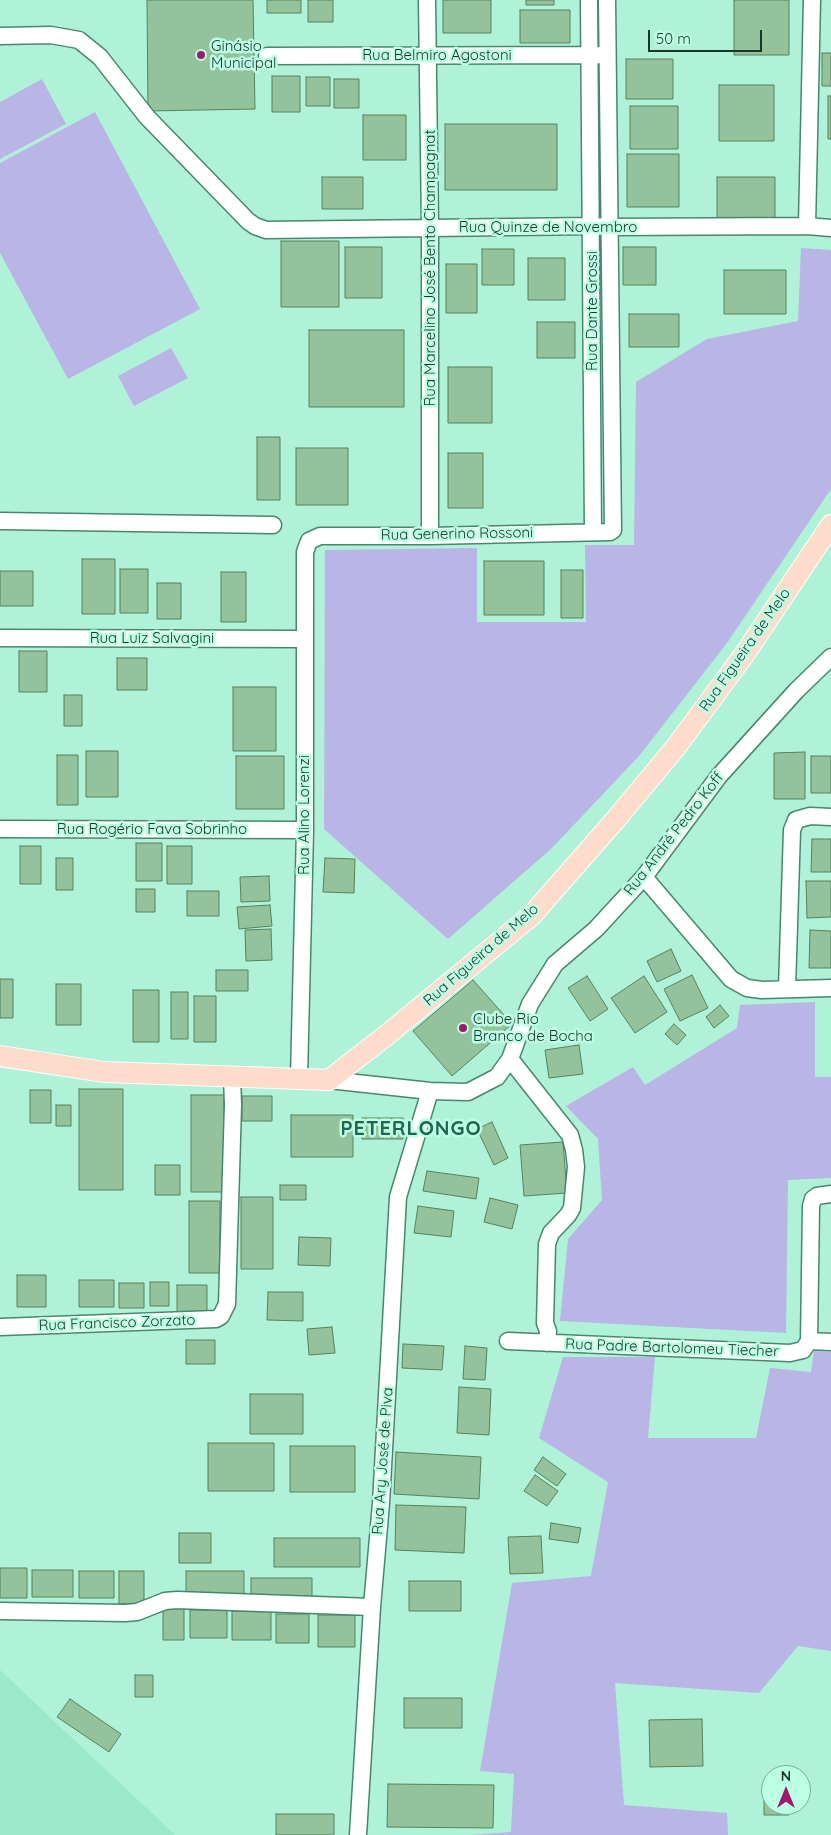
<!DOCTYPE html>
<html>
<head>
<meta charset="utf-8">
<style>
	body { margin:0 }
	#map { position:relative; width:831px; height:1835px; overflow:hidden; background:#aff2d8; font-family:Quicksand,sans-serif }
	canvas { display:block }
	.north { position:absolute; left:761px; top:1765px; width:50px; height:50px; box-sizing:border-box; background:#bcffe5; border:1px solid #7bae9b; border-radius:50%; rotate:0deg; font-size:14px; font-weight:700; line-height:20px; text-align:center; color:#1a352b }
	.north::after { content:''; display:block; margin:auto; width:18px; height:22px; background:#9c196b; clip-path:polygon(50% 0,100% 100%,50% 72%,0 100%) }
	.scale { position:absolute; left:648px; top:30px; width:114px; height:22px; box-sizing:border-box; border:2px solid #1a352b; border-top:0; padding-left:6px; font-size:15px; line-height:18px; white-space:nowrap; color:#1a352b; -webkit-text-stroke:4px #bcffe5; paint-order:stroke }
</style>
</head>
<body>
<div id="map">
<canvas width="831" height="1835"></canvas>
<div class="north">N</div>
<div class="scale">50 m</div>
</div>
<script>
const g = document.querySelector('canvas').getContext('2d');
g.lineJoin = 'round';
function fill(path, color) {
  g.fillStyle = color;
  g.fill(path, 'evenodd');
}
function poly(rows) {
  const path = new Path2D();
  for (const r of rows) {
    path.moveTo(r[0], r[1]);
    for (let i = 2; i < r.length; i += 2) path.lineTo(r[i], r[i + 1]);
  }
  return path;
}
function trace(path, color, width, dash) {
  g.strokeStyle = color;
  g.lineWidth = width;
  g.lineCap = dash ? 'butt' : 'round';
  g.setLineDash(dash || []);
  g.stroke(path);
}
function label(font, color, halo, rows, align = 'center') {
  g.font = font + ' Quicksand,sans-serif';
  g.lineWidth = 5;
  g.setLineDash([]);
  g.textBaseline = 'middle';
  g.strokeStyle = halo;
  g.fillStyle = color;
  for (const [text, x, y, turn = 0] of rows) {
    g.save();
    g.translate(x, y);
    g.rotate((+turn || 0) * Math.PI / 180);
    g.textAlign = isNaN(turn) ? turn : align;
    if (halo) g.strokeText(text, 0, 0);
    g.fillText(text, 0, 0);
    g.restore();
  }
}
const built = poly([
	[0,1670,175,1835,0,1835]
]);
const green = poly([
	[42,79,66,124,0,159,0,102],
	[95,112,200,309,68,379,0,253,0,163],
	[801,248,831,250,831,489,727,643,639,756,552,848,448,939,324,829,325,550,477,548,477,622,586,622,585,545,634,545,636,382,707,339,798,321],
	[171,348,188,378,134,406,118,376],
	[815,1002,815,1077,831,1077,831,1178,788,1180,786,1333,560,1321,568,1239,602,1200,598,1139,566,1106,633,1067,645,1085,737,1028,740,1005],
	[814,1351,831,1352,831,1651,798,1646,759,1693,615,1683,624,1805,727,1813,728,1835,471,1835,511,1832,514,1774,480,1771,512,1583,591,1576,608,1482,539,1438,563,1357,655,1357,648,1438,756,1438,770,1368,811,1372]
]);
const building = poly([
	[147,0,253,0,255,109,148,111,147,0],
	[267,0,301,0,301,13,267,13,267,0],
	[308,0,333,0,333,22,308,22,308,0],
	[443,0,491,0,491,33,443,33,443,0],
	[526,0,554,0,554,5,526,5,526,0],
	[734,0,789,0,789,55,734,55,734,0],
	[520,10,570,10,570,43,520,43,520,10],
	[822,53,831,53,831,86,822,86,822,53],
	[626,59,673,59,673,99,626,99,626,59],
	[272,76,300,76,300,112,272,112,272,76],
	[306,77,330,77,330,106,306,106,306,77],
	[334,79,359,79,359,108,334,108,334,79],
	[719,85,774,85,774,141,719,141,719,85],
	[828,96,831,96,831,139,828,139,828,96],
	[630,106,678,106,678,149,630,149,630,106],
	[363,115,406,115,406,160,363,160,363,115],
	[445,124,557,124,557,190,445,190,445,124],
	[627,154,679,154,679,207,627,207,627,154],
	[322,177,363,177,363,209,322,209,322,177],
	[717,177,775,177,775,222,717,222,717,177],
	[281,241,339,241,339,307,281,307,281,241],
	[345,247,382,247,382,298,345,298,345,247],
	[623,247,656,247,656,285,623,285,623,247],
	[482,249,514,249,514,285,482,285,482,249],
	[528,258,565,258,565,300,528,300,528,258],
	[446,264,477,264,477,313,446,313,446,264],
	[724,270,786,270,786,314,724,314,724,270],
	[629,314,679,314,679,347,629,347,629,314],
	[537,322,575,322,575,358,537,358,537,322],
	[309,330,404,330,404,407,309,407,309,330],
	[448,367,492,367,492,423,448,423,448,367],
	[257,437,280,437,280,500,257,500,257,437],
	[296,448,348,448,348,505,296,505,296,448],
	[448,453,483,453,483,508,448,508,448,453],
	[82,559,115,559,115,614,82,614,82,559],
	[484,561,544,561,544,615,484,615,484,561],
	[120,569,148,569,148,613,120,613,120,569],
	[561,570,583,570,583,618,561,618,561,570],
	[0,571,33,571,33,606,0,606,0,571],
	[221,572,246,572,246,622,221,622,221,572],
	[157,583,181,583,181,619,157,619,157,583],
	[19,651,47,651,47,692,19,692,19,651],
	[117,658,147,658,147,690,117,690,117,658],
	[233,687,276,687,276,751,233,751,233,687],
	[64,695,82,695,82,726,64,726,64,695],
	[86,751,118,751,118,797,86,797,86,751],
	[805,752,805,799,774,799,774,753,805,752],
	[57,755,78,755,78,805,57,805,57,755],
	[236,756,284,756,284,809,236,809,236,756],
	[811,756,831,756,831,793,811,793,811,756],
	[812,839,831,839,831,872,811,872,812,839],
	[136,843,162,843,162,881,136,881,136,843],
	[20,846,41,846,41,884,20,884,20,846],
	[167,846,192,846,192,884,167,884,167,846],
	[56,858,73,858,73,890,56,890,56,858],
	[325,858,355,859,354,893,323,892,325,858],
	[269,876,270,901,241,902,240,877,269,876],
	[806,881,831,881,831,917,807,918,806,881],
	[136,889,155,889,155,912,136,912,136,889],
	[187,891,219,891,219,916,187,916,187,891],
	[270,905,272,926,239,929,237,907,270,905],
	[271,929,272,960,246,961,245,930,271,929],
	[810,930,831,931,831,968,809,968,810,930],
	[671,949,681,971,657,982,647,961,671,949],
	[216,970,248,970,248,991,216,991,216,970],
	[692,975,708,1008,680,1021,664,989,692,975],
	[587,976,608,1009,590,1021,568,988,587,976],
	[644,976,667,1012,635,1033,611,998,644,976],
	[0,979,13,979,13,1018,0,1018,0,979],
	[473,980,512,1024,452,1076,413,1031,473,980],
	[56,984,81,984,81,1025,56,1025,56,984],
	[133,990,159,990,159,1042,133,1042,133,990],
	[171,992,188,992,188,1039,171,1039,171,992],
	[194,996,216,996,216,1042,194,1042,194,996],
	[720,1005,729,1016,714,1028,706,1017,720,1005],
	[674,1024,686,1035,677,1045,665,1034,674,1024],
	[579,1045,583,1074,549,1078,545,1050,579,1045],
	[79,1089,123,1089,123,1190,79,1190,79,1089],
	[30,1090,51,1090,51,1123,30,1123,30,1090],
	[191,1095,224,1095,224,1192,191,1192,191,1095],
	[242,1096,272,1096,272,1121,242,1121,242,1096],
	[56,1105,71,1105,71,1126,56,1126,56,1105],
	[291,1115,353,1115,353,1157,291,1157,291,1115],
	[362,1118,403,1118,403,1139,362,1139,362,1118],
	[492,1122,508,1158,494,1165,477,1129,492,1122],
	[563,1142,567,1193,524,1196,520,1145,563,1142],
	[155,1165,180,1165,180,1195,155,1195,155,1165],
	[427,1171,479,1178,476,1199,423,1191,427,1171],
	[280,1185,306,1185,306,1200,280,1200,280,1185],
	[241,1197,273,1197,273,1269,241,1269,241,1197],
	[490,1198,518,1205,512,1229,484,1222,490,1198],
	[189,1201,220,1201,220,1273,189,1273,189,1201],
	[418,1206,454,1211,451,1237,414,1233,418,1206],
	[299,1237,331,1238,330,1266,298,1265,299,1237],
	[17,1275,46,1275,46,1307,17,1307,17,1275],
	[79,1280,114,1280,114,1307,79,1307,79,1280],
	[150,1282,169,1282,169,1306,150,1306,150,1282],
	[119,1283,144,1283,144,1308,119,1308,119,1283],
	[177,1285,207,1285,207,1312,177,1312,177,1285],
	[268,1292,303,1292,303,1321,267,1320,268,1292],
	[332,1327,335,1353,309,1355,307,1329,332,1327],
	[186,1340,215,1340,215,1364,186,1364,186,1340],
	[403,1344,444,1346,442,1370,402,1368,403,1344],
	[465,1346,487,1348,485,1380,463,1379,465,1346],
	[459,1387,491,1389,489,1435,457,1433,459,1387],
	[250,1394,303,1394,303,1434,250,1434,250,1394],
	[208,1443,274,1443,274,1491,208,1491,208,1443],
	[290,1446,355,1446,355,1492,290,1492,290,1446],
	[396,1452,481,1457,479,1499,394,1494,396,1452],
	[543,1457,566,1474,557,1486,534,1470,543,1457],
	[535,1475,558,1491,547,1506,524,1491,535,1475],
	[396,1505,466,1507,464,1553,395,1550,396,1505],
	[551,1523,581,1528,578,1543,549,1539,551,1523],
	[179,1533,211,1533,211,1563,179,1563,179,1533],
	[541,1536,543,1573,510,1574,508,1537,541,1536],
	[274,1538,360,1538,360,1567,274,1567,274,1538],
	[0,1568,27,1568,27,1598,0,1598,0,1568],
	[32,1570,73,1570,73,1597,32,1597,32,1570],
	[79,1571,114,1571,114,1598,79,1598,79,1571],
	[119,1571,144,1571,144,1604,119,1604,119,1571],
	[186,1571,244,1571,244,1595,186,1595,186,1571],
	[251,1578,312,1578,312,1602,251,1602,251,1578],
	[409,1581,461,1581,461,1611,409,1611,409,1581],
	[163,1606,184,1606,184,1640,163,1640,163,1606],
	[190,1610,227,1610,227,1638,190,1638,190,1610],
	[232,1611,271,1611,271,1640,232,1640,232,1611],
	[276,1614,309,1614,309,1643,276,1643,276,1614],
	[318,1615,355,1615,355,1647,318,1647,318,1615],
	[135,1675,153,1675,153,1697,135,1697,135,1675],
	[404,1698,462,1698,462,1728,404,1728,404,1698],
	[70,1699,121,1734,109,1752,57,1717,70,1699],
	[702,1719,703,1766,650,1767,649,1720,702,1719],
	[388,1784,494,1785,493,1828,387,1827,388,1784],
	[764,1787,771,1787,771,1805,789,1805,789,1815,764,1815,764,1787],
	[276,1814,334,1814,334,1835,276,1835,276,1814]
]);
const minor = poly([
	[427,0,430,227,430,536],
	[589,0,593,532],
	[0,36,51,35,79,40,100,57,147,117,248,221,255,226,266,230,592,226,609,227,807,226,831,228],
	[267,56,600,55],
	[807,226,812,0],
	[0,521,273,525],
	[0,638,304,639],
	[0,829,305,830],
	[644,877,731,979,747,988,762,990,831,988],
	[787,988,792,830,796,820,810,816,831,817],
	[510,1059,570,1135,574,1150,576,1167,572,1208,568,1215,551,1233,547,1244,545,1323,548,1331,547,1343],
	[299,1078,305,830,305,552,309,541,320,536,430,536,610,532,613,530,607,0],
	[329,1080,430,1091,468,1092,497,1077,510,1059,530,1004,555,964,596,929,644,877,719,776,796,691,831,657],
	[0,1327,216,1319,221,1316,227,1304,233,1105,232,1076],
	[508,1341,790,1353,803,1350,809,1341],
	[809,1341,811,1206,813,1199,817,1196,831,1194],
	[809,1341,831,1342],
	[0,1611,125,1613,137,1612,165,1601,177,1600,372,1607],
	[358,1835,372,1607,381,1503,398,1197,430,1091]
]);
const major = poly([
	[0,1056,104,1072,329,1080,388,1034,532,915,617,818,676,747,744,655,831,525]
]);
const markers = [
	[201,55,5,"#9c196b"],
	[463,1028,5,"#9c196b"]
];
const poiNames = [
	["Ginásio",211,46],
	["Municipal",211,63],
	["Clube Rio",473,1019],
	["Branco de Bocha",473,1036]
];
const streetNames = [
	["Rua Belmiro Agostoni",437,55],
	["Rua Quinze de Novembro",548,227],
	["Rua Marcelino José Bento Champagnat",430,268,-90],
	["Rua Dante Grossi",592,311,-90],
	["Rua Generino Rossoni",457,534,-1],
	["Rua Luiz Salvagini",152,638],
	["Rua Figueira de Melo",745,650,-55],
	["Rua Alino Lorenzi",304,815,-90],
	["Rua Rogério Fava Sobrinho",152,829],
	["Rua André Pedro Koff",674,834,-52],
	["Rua Figueira de Melo",481,955,-41],
	["Rua Francisco Zorzato",117,1323,-2],
	["Rua Padre Bartolomeu Tiecher",672,1348,2],
	["Rua Ary José de Piva",383,1461,-86]
];
const districtNames = [
	["PETERLONGO",411,1129]
];
fill(built, '#9ce8cc');
fill(green, '#b9b5e6');
fill(building, '#94c39b');
trace(building, '#55825c', 1);
trace(minor, '#478770', 19);
trace(major, '#fff', 22);
trace(minor, '#fff', 16);
trace(major, '#fddccb', 20);
for (const [x, y, r, color] of markers) {
  const dot = new Path2D();
  dot.arc(x, y, r, 0, 2 * Math.PI);
  g.fillStyle = color;
  g.fill(dot);
  trace(dot, '#bcffe5', 2);
}
label('15px', '#1a352b', '#bcffe5', poiNames, 'left');
label('15px', '#1a352b', '#bcffe5', streetNames);
g.letterSpacing = '1px';
label('bold 20px', '#236550', '#bcffe5', districtNames);
g.letterSpacing = '0px';
</script>
</body>
</html>
